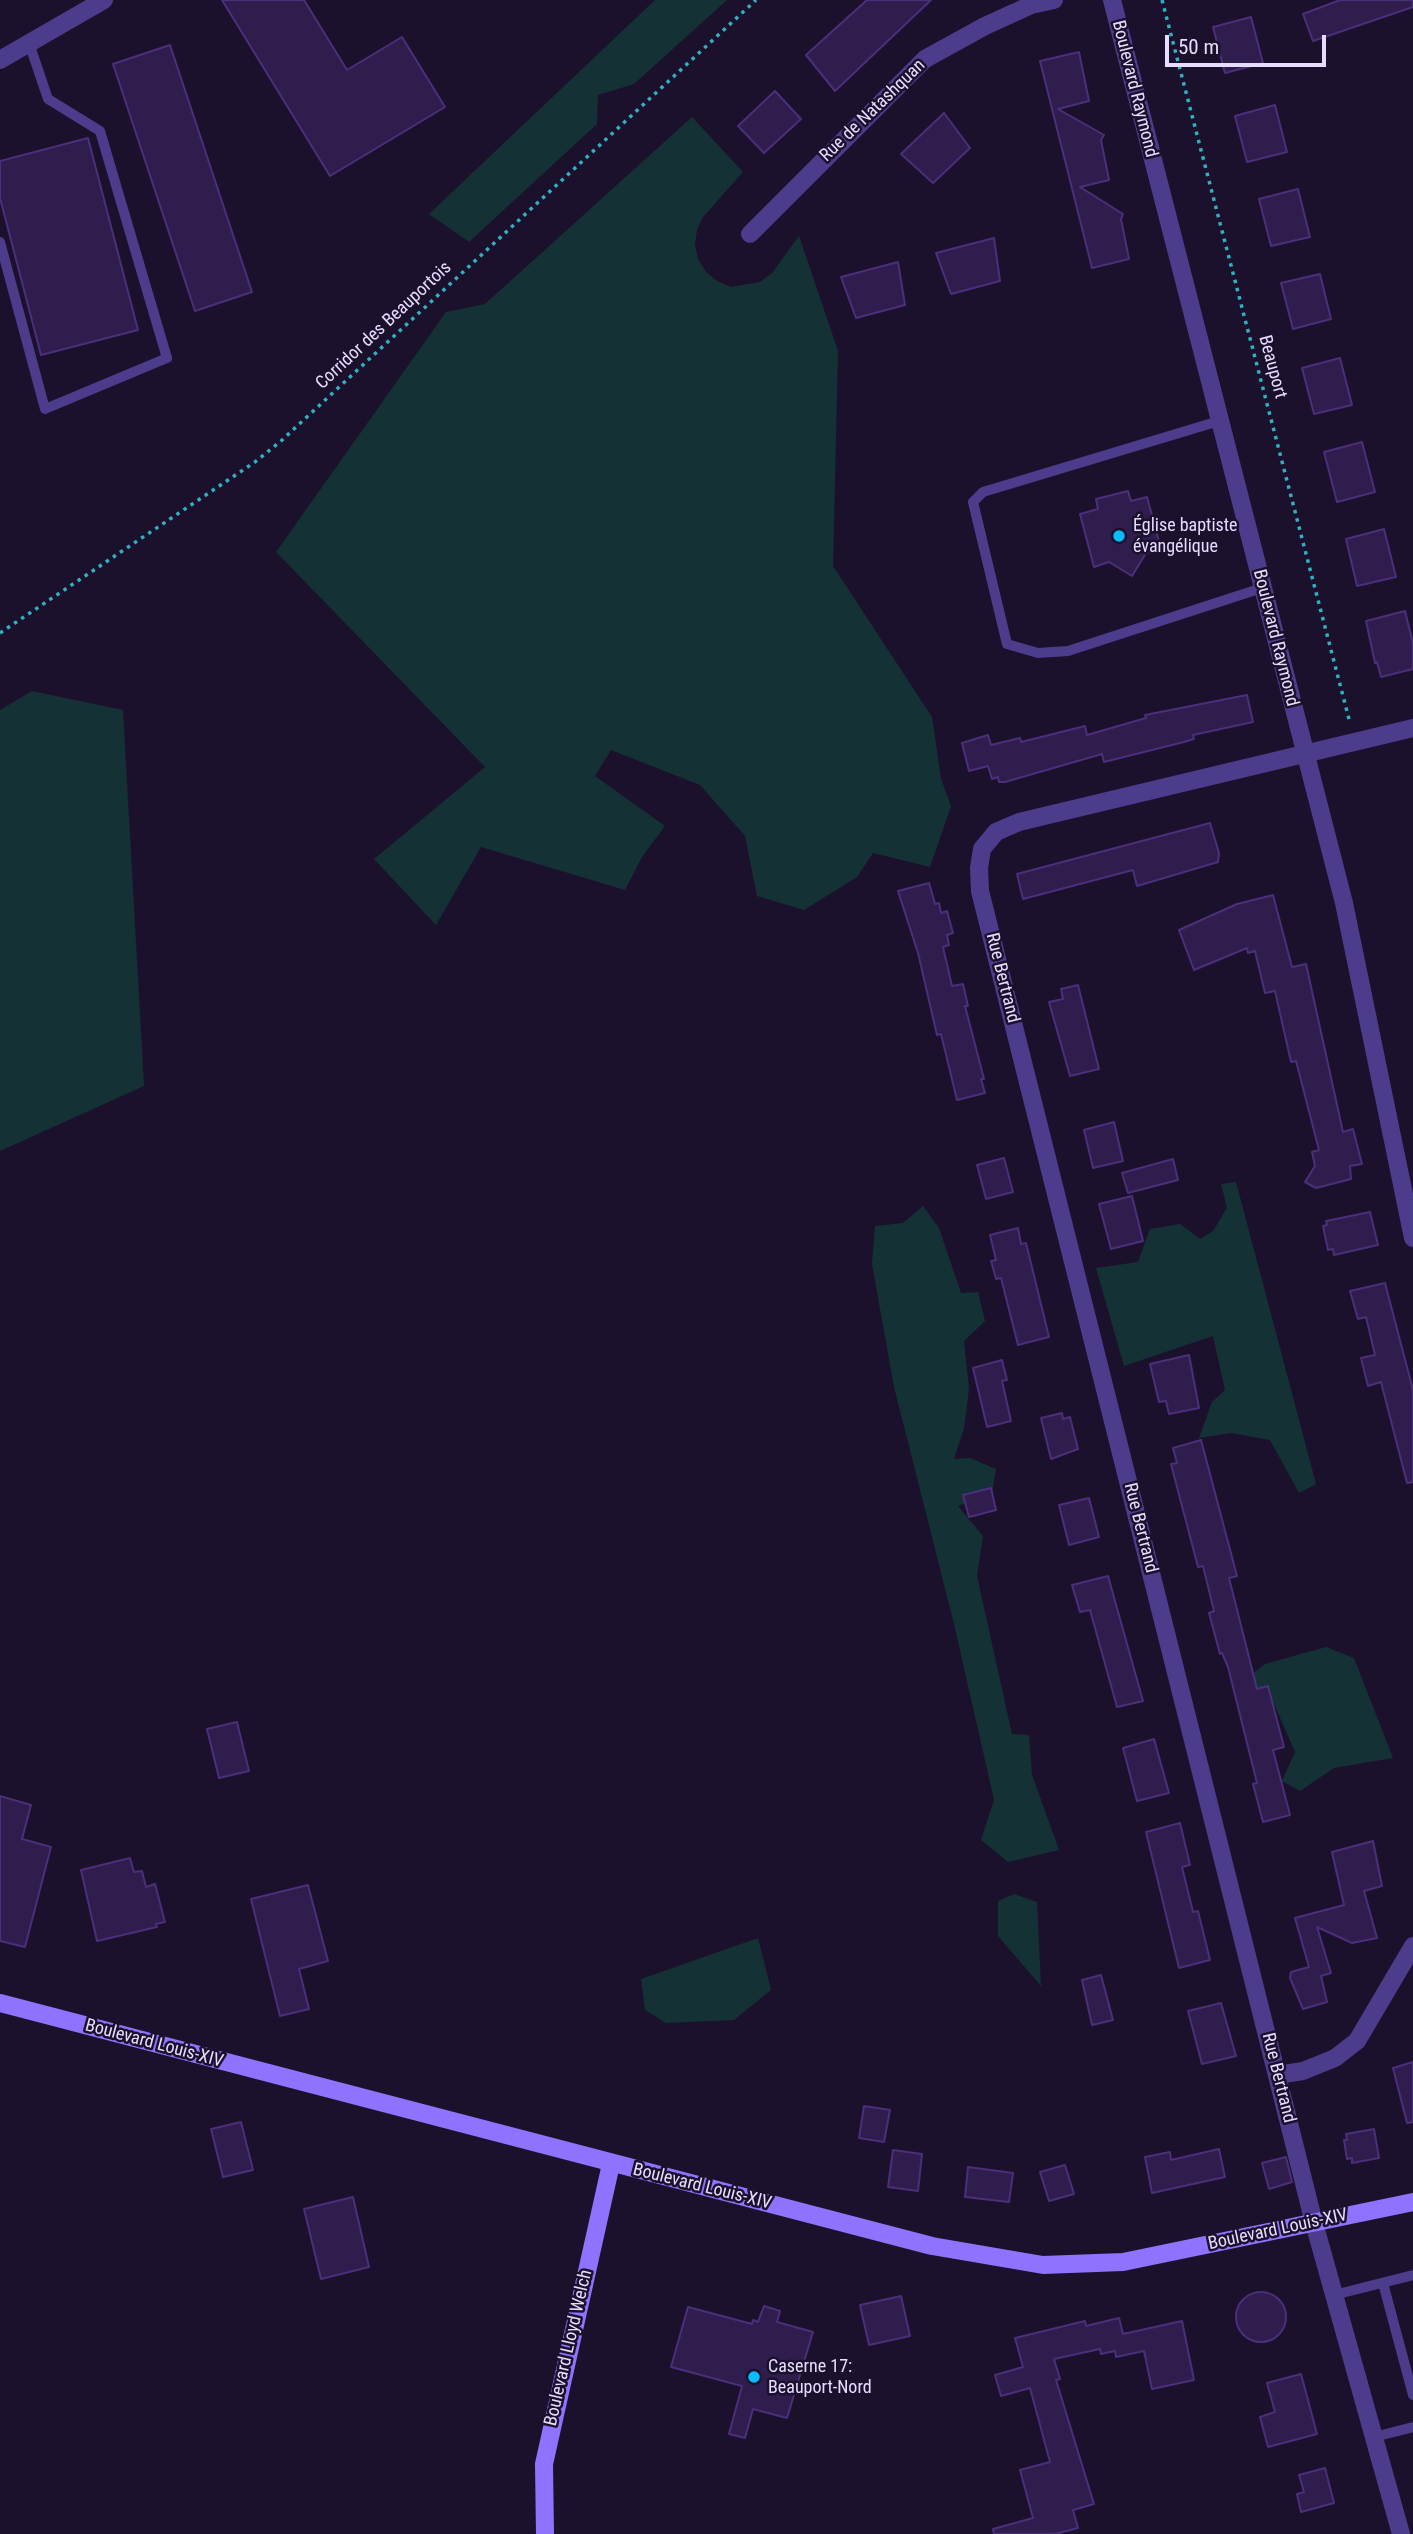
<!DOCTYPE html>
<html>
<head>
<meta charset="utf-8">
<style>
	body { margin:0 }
	#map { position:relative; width:1413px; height:2534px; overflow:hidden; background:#1b112c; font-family:"Roboto Condensed",sans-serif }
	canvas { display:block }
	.scale { position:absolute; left:1165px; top:35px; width:161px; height:32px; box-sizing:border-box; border:4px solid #e6dcff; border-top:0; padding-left:9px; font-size:21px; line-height:24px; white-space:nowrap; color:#e6dcff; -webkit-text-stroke:5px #1b112c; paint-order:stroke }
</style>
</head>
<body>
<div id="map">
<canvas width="1413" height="2534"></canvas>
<div class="scale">50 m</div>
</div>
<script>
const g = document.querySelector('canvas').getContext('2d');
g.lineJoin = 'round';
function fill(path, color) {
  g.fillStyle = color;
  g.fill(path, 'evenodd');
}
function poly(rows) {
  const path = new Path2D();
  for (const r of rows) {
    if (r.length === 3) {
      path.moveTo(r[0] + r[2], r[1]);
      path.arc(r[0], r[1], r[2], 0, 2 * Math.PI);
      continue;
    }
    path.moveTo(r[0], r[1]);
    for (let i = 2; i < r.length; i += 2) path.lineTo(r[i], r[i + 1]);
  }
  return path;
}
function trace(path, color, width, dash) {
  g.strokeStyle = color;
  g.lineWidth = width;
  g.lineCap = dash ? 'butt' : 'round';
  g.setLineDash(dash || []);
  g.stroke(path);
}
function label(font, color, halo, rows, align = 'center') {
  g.font = font + ' "Roboto Condensed",sans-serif';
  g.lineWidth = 5;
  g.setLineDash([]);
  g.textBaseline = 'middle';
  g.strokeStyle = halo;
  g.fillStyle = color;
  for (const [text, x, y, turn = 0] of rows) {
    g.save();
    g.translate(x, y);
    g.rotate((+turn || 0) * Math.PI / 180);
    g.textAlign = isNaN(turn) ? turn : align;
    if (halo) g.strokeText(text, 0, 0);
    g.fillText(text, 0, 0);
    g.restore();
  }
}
const green = poly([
	[655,0,727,0,634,84,598,95,597,124,469,242,429,214],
	[692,117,743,172,703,217,697,230,695,245,698,259,706,272,717,281,731,287,760,282,772,273,799,236,838,351,833,566,932,717,941,779,951,806,930,867,873,853,857,877,804,910,757,896,745,836,700,785,611,750,595,776,665,826,642,857,625,890,481,847,436,925,374,859,485,767,276,552,446,312,485,304],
	[32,691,123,710,144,1086,0,1151,0,710],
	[1236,1182,1316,1484,1299,1493,1270,1440,1231,1433,1199,1438,1212,1402,1225,1390,1213,1336,1124,1366,1096,1268,1138,1262,1150,1229,1180,1224,1200,1239,1213,1231,1227,1208,1221,1184],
	[923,1206,939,1228,961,1293,978,1292,985,1321,964,1341,969,1389,964,1428,954,1459,970,1458,996,1469,992,1494,958,1506,983,1536,977,1576,1012,1734,1029,1735,1032,1775,1059,1850,1008,1862,981,1840,994,1800,954,1624,894,1387,872,1264,875,1226,903,1223],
	[1326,1647,1354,1658,1393,1758,1334,1768,1300,1791,1282,1781,1295,1752,1274,1704,1237,1686,1265,1664],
	[1014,1894,1037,1902,1041,1986,998,1936,998,1901],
	[758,1938,771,1990,734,2020,666,2023,645,2010,641,1979]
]);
const building = poly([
	[222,0,304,0,347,70,402,37,445,107,330,176,222,0],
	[867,0,931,0,835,91,806,55,867,0],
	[1340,0,1413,0,1413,7,1313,41,1303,14,1340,0],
	[1251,17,1263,63,1225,73,1213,27,1251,17],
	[170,45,252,292,195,311,113,64,170,45],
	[1079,52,1089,101,1058,109,1104,135,1101,140,1109,180,1080,187,1123,214,1121,219,1129,259,1092,268,1040,61,1079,52],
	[775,91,801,119,764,153,738,126,775,91],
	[1275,105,1287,152,1247,162,1235,116,1275,105],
	[944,113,970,148,933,183,901,154,944,113],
	[88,138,138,330,41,355,0,198,0,161,88,138],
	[1298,189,1310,237,1271,246,1259,199,1298,189],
	[994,238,1000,281,951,294,936,253,994,238],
	[898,262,905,305,856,318,841,277,898,262],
	[1320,274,1331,319,1293,329,1281,283,1320,274],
	[1340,358,1352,405,1314,414,1302,368,1340,358],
	[1362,442,1375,492,1337,502,1324,452,1362,442],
	[1128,491,1131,501,1147,497,1161,549,1146,553,1132,576,1109,562,1094,567,1080,514,1098,509,1096,499,1128,491],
	[1384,529,1396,577,1357,586,1346,539,1384,529],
	[1405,611,1413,644,1413,669,1381,677,1377,662,1375,663,1366,621,1405,611],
	[1247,695,1253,722,1193,735,1194,739,1184,742,1104,762,1102,754,1005,782,999,782,998,777,992,779,988,766,969,771,962,743,988,735,991,745,1020,738,1021,742,1085,726,1087,735,1146,718,1145,715,1247,695],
	[1210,823,1219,853,1218,862,1137,886,1133,870,1023,899,1017,874,1210,823],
	[929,883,935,904,939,903,941,913,947,911,953,933,947,935,949,945,943,947,952,986,963,984,968,1006,965,1006,984,1079,981,1079,985,1093,957,1100,941,1034,937,1035,918,953,898,891,929,883],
	[1273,895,1292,967,1306,964,1343,1132,1353,1129,1362,1164,1350,1166,1351,1179,1316,1188,1305,1182,1315,1166,1312,1152,1319,1150,1296,1061,1291,1062,1275,991,1265,993,1255,951,1248,953,1247,948,1194,970,1179,930,1237,904,1273,895],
	[1078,985,1099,1069,1070,1076,1049,1002,1063,999,1061,989,1078,985],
	[1114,1122,1123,1161,1093,1168,1084,1130,1114,1122],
	[1004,1158,1013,1192,986,1199,977,1165,1004,1158],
	[1173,1159,1178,1180,1128,1193,1122,1173,1173,1159],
	[1132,1196,1143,1241,1111,1249,1099,1204,1132,1196],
	[1370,1212,1378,1245,1334,1255,1333,1249,1328,1250,1323,1226,1327,1225,1326,1221,1370,1212],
	[1018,1228,1021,1244,1026,1243,1049,1337,1018,1345,1001,1278,996,1279,991,1261,996,1260,990,1235,1018,1228],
	[1385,1283,1413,1390,1413,1482,1407,1483,1381,1382,1368,1386,1361,1358,1375,1355,1366,1317,1358,1319,1350,1291,1385,1283],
	[1189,1355,1199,1408,1169,1414,1166,1401,1159,1402,1150,1364,1189,1355],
	[1002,1360,1007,1380,1002,1381,1011,1421,987,1427,973,1368,1002,1360],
	[1062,1413,1063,1419,1070,1417,1078,1449,1051,1459,1041,1418,1062,1413],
	[1201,1440,1237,1576,1229,1578,1257,1689,1268,1686,1284,1747,1273,1750,1290,1815,1263,1822,1253,1784,1257,1783,1228,1667,1222,1653,1220,1654,1209,1613,1214,1611,1203,1566,1198,1567,1171,1464,1177,1463,1173,1448,1201,1440],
	[991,1488,996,1510,969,1517,963,1495,991,1488],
	[1089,1498,1099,1537,1069,1545,1059,1505,1089,1498],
	[1108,1576,1143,1701,1117,1707,1090,1610,1080,1612,1072,1585,1108,1576],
	[237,1722,249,1771,219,1778,207,1729,237,1722],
	[1154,1739,1169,1793,1137,1801,1123,1748,1154,1739],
	[0,1796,31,1805,22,1839,51,1847,25,1947,0,1941,0,1796],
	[1180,1823,1190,1865,1182,1867,1193,1912,1198,1911,1210,1960,1179,1968,1146,1832,1180,1823],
	[1373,1841,1382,1886,1364,1891,1377,1938,1352,1943,1317,1927,1331,1973,1321,1976,1327,2002,1303,2009,1290,1978,1291,1972,1309,1967,1295,1918,1344,1905,1332,1852,1373,1841],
	[130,1858,134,1872,142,1871,146,1887,155,1884,165,1922,156,1924,157,1927,97,1941,81,1870,130,1858],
	[308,1885,328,1961,299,1969,309,2009,280,2016,251,1899,308,1885],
	[1101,1975,1113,2020,1092,2025,1082,1980,1101,1975],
	[1221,2003,1236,2056,1202,2064,1188,2011,1221,2003],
	[1413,2062,1413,2122,1407,2123,1393,2068,1413,2062],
	[864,2106,890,2110,884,2142,859,2138,864,2106],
	[241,2122,253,2170,223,2177,211,2129,241,2122],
	[1374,2129,1379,2158,1352,2163,1352,2158,1347,2159,1344,2140,1347,2140,1346,2134,1374,2129],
	[1219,2149,1225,2177,1152,2193,1145,2157,1170,2152,1171,2160,1219,2149],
	[893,2150,922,2154,918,2191,888,2187,893,2150],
	[1286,2157,1292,2182,1269,2189,1262,2163,1286,2157],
	[1065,2165,1074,2194,1049,2201,1040,2172,1065,2165],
	[968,2167,1013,2173,1009,2202,965,2197,968,2167],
	[353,2197,369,2267,321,2279,304,2209,353,2197],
	[1261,2317,25],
	[901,2296,910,2336,869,2345,860,2305,901,2296],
	[764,2306,780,2311,777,2322,813,2332,787,2418,753,2409,745,2438,729,2434,742,2386,671,2367,688,2307,752,2324,753,2320,758,2322,764,2306],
	[1119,2318,1123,2334,1182,2321,1194,2380,1152,2389,1144,2351,1116,2357,1115,2351,1101,2354,1100,2349,1054,2359,1060,2379,1056,2380,1094,2504,1073,2510,1078,2528,1055,2534,994,2534,993,2529,1033,2518,1020,2470,1050,2462,1030,2388,1001,2396,995,2375,1023,2367,1015,2338,1085,2321,1086,2326,1119,2318],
	[1301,2374,1317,2434,1268,2447,1260,2417,1275,2412,1267,2383,1301,2374],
	[1325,2468,1334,2503,1301,2512,1297,2494,1304,2492,1299,2475,1325,2468]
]);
const path = poly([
	[1162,0,1350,723],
	[0,633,255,462,281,441,756,0]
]);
const service = poly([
	[0,242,45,409,167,358,100,131,48,99,29,43],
	[1219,421,983,492,973,502,1007,644,1038,653,1068,651,1262,588],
	[1383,2283,1413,2395],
	[1334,2295,1413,2275],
	[1374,2437,1413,2427]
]);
const minor = poly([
	[0,60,104,0],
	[750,234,925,59,985,26,1031,5,1054,0],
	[1277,2075,1303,2071,1335,2058,1357,2041,1413,1946],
	[1401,2534,1314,2223,980,891,979,868,982,849,996,832,1019,822,1413,728]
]);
const tertiary = poly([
	[1112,0,1344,903,1413,1238]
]);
const secondary = poly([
	[0,2003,932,2246,1043,2265,1123,2262,1413,2202],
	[545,2534,544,2464,611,2164]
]);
const markers = [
	[1119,536,7,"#08bcff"],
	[754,2377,7,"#08bcff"]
];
const streetNames = [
	["Boulevard Raymond",1134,89,76],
	["Rue de Natashquan",873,111,-44],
	["Corridor des Beauportois",384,326,-43],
	["Beauport",1272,367,75],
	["Boulevard Raymond",1275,638,76],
	["Rue Bertrand",1002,978,76],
	["Rue Bertrand",1140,1528,76],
	["Boulevard Louis-XIV",154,2044,15],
	["Rue Bertrand",1278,2078,76],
	["Boulevard Louis-XIV",702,2187,14],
	["Boulevard Louis-XIV",1278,2230,-12],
	["Boulevard Lloyd Welch",569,2348,-77]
];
const poiNames = [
	["Église baptiste",1133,526],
	["évangélique",1133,547],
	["Caserne 17:",768,2367],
	["Beauport-Nord",768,2388]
];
fill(green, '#143236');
fill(building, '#2f1d4e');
trace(building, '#4b2f7a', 2);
trace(path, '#30b0c0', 3.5, [3.5, 5]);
trace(service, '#4d3c8c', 10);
trace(minor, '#4d3c8c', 18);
trace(tertiary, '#4d3c8c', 18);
trace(secondary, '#8f73ff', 18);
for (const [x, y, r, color] of markers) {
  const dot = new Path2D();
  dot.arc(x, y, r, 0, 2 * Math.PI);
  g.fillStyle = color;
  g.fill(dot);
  trace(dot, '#1b112c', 2.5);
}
label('18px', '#e6dcff', '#1b112c', streetNames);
label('18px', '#e6dcff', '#1b112c', poiNames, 'left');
</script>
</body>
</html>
